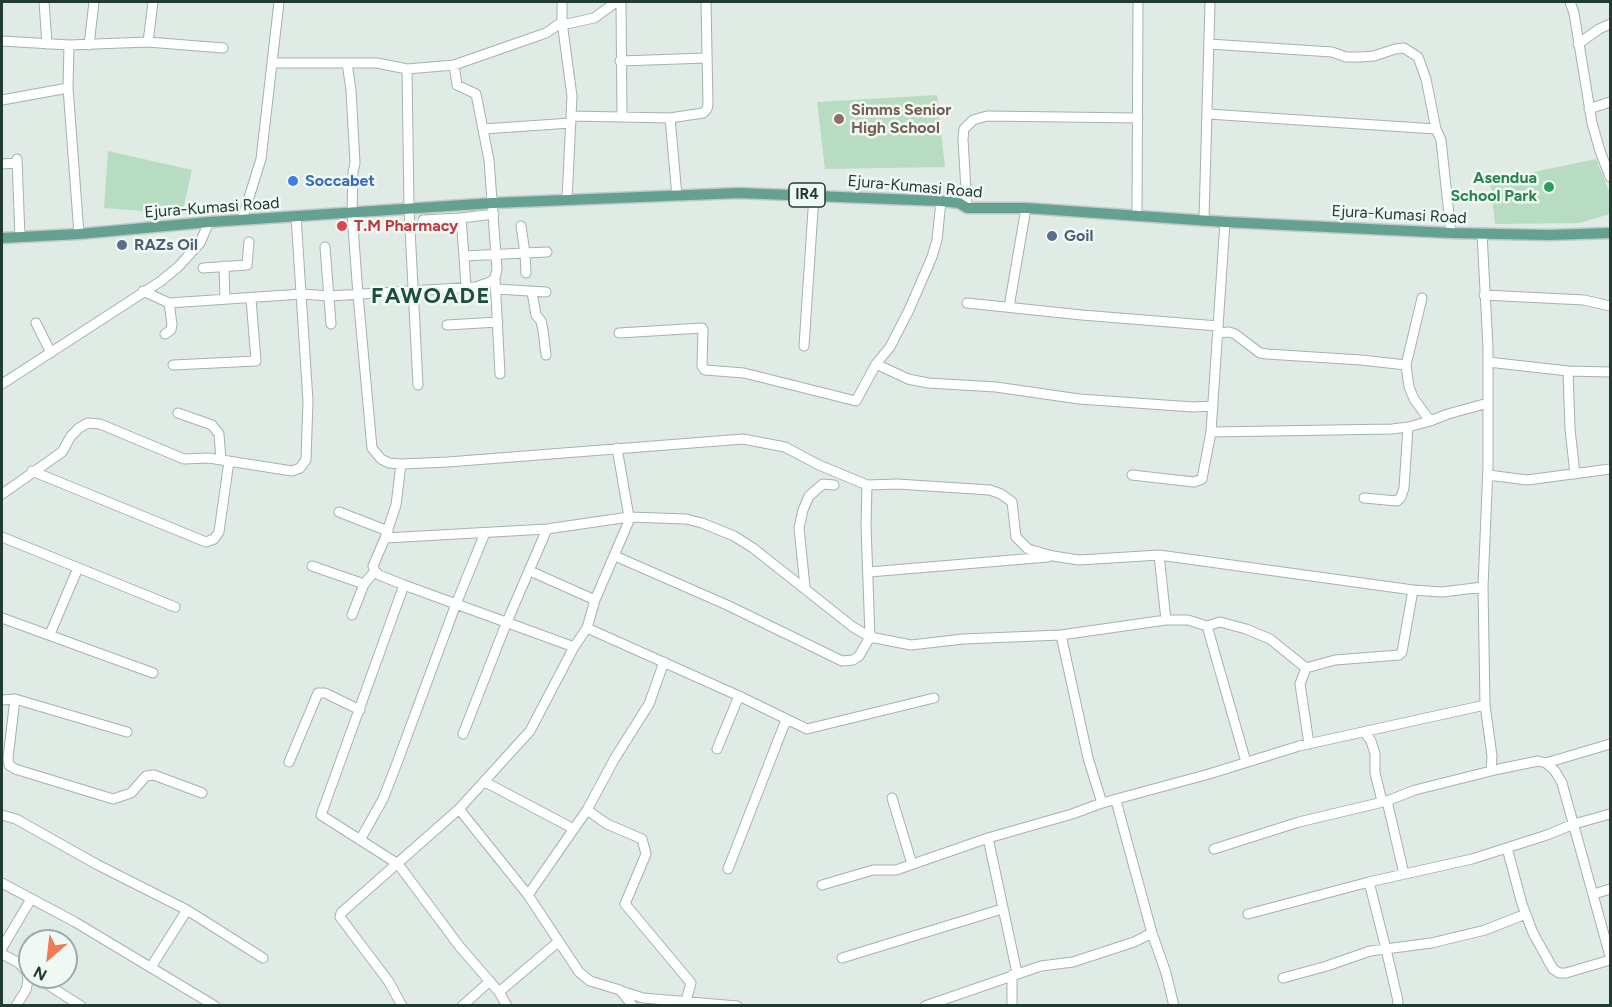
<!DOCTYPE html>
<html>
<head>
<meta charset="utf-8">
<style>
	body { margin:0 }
	#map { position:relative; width:1612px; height:1007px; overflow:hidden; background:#e0ebe6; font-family:Figtree,sans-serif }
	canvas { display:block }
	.frame { position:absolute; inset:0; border:3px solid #213b33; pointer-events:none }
	.north { position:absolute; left:18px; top:929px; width:60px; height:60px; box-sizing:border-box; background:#f0f8f4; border:2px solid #9daca7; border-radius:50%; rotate:208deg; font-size:16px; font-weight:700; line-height:24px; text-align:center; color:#213b33 }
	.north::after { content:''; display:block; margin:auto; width:21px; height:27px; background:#f27956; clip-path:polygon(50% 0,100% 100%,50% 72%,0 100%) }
</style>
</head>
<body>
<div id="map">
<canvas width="1612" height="1007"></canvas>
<div class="frame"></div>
<div class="north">N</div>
</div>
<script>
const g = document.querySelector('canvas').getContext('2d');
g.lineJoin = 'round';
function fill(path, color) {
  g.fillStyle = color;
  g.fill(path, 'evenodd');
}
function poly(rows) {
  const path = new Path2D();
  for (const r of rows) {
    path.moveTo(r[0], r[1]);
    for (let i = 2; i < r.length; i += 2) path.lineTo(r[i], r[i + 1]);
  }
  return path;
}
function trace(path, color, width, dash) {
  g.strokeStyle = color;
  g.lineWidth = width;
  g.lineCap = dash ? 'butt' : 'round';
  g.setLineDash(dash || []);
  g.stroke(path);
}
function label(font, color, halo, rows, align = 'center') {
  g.font = font + ' Figtree,sans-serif';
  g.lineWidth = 5;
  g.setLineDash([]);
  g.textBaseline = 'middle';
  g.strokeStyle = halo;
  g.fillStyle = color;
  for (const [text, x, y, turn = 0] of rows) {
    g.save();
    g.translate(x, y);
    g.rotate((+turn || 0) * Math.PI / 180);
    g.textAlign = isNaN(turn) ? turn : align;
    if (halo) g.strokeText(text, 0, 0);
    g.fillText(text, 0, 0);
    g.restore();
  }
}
const green = poly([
	[937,95,945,167,825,169,817,102],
	[108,151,192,170,182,214,104,208],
	[1596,159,1610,194,1610,214,1579,223,1495,224,1490,181]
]);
const minor = poly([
	[44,2,47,44],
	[562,2,562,22,572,96,567,200],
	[621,2,622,117],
	[1570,2,1574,13,1592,123,1600,151,1610,177],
	[562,25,594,18,616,2],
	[2,41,69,45,148,42,153,2],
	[148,42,223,48],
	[1209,44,1332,52,1346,57,1361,57,1374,56,1395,49,1404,48,1418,57,1426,79,1436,129,1441,140,1451,233],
	[1578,44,1599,29,1610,24],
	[69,45,68,88,79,234],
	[89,45,94,2],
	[620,61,707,58],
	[272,63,377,63,407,69,454,65,546,33,562,22],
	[347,63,351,90,355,163,353,172,352,213,358,295,372,448,381,459,389,463,401,464,448,462,743,439,785,447,819,465,867,485,866,525,870,637,859,656,853,660,842,661,727,605,615,556],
	[407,69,409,209,418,385],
	[2,100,68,88],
	[1589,109,1610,102],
	[1208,114,1436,129],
	[571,116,670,118,703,113,707,109,708,104,706,2],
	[670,118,677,196],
	[483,129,571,123],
	[17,159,20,237],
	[2,164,17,163],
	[967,208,963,139,964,129,973,120,987,116,1138,118],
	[494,214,461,218,464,256,525,253,521,226],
	[1137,215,1138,2],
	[1204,219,1210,2],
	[242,220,261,159,279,2],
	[423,220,461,218],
	[1482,233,1488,348,1488,466,1483,587,1485,705,1492,756,1491,771],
	[325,247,331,324],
	[464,256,466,288],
	[224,266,225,299],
	[203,268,247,265,249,242],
	[526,273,525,253,547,252],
	[495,278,500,374],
	[496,289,546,292],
	[143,291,169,303,302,294,329,296,476,287,490,282,495,278,497,269,489,160,476,94,457,85,454,65],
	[532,292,536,315,541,321,543,330,546,355],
	[1484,295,1584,300,1610,306],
	[967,303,1082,315,1218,326],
	[1009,307,1026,208],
	[36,323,51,353],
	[447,325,498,322],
	[619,333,702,328,703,330,702,366,705,370,744,373,856,401,876,364,890,347,909,310,932,257,937,240,941,201],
	[165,334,171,330,172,324,169,303],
	[804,346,814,195],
	[1488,362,1568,371,1610,372],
	[876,364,908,379,928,383,996,387,1079,399,1193,407,1213,406],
	[173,365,256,361,251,299],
	[1406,365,1422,298],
	[1568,371,1570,429,1575,474],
	[2,384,161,281,178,267,200,243,209,222],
	[178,413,212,425,219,434,221,460],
	[1430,421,1448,414,1488,403],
	[1211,432,1392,429,1408,427,1430,421,1414,399,1409,387,1406,365,1361,360,1267,354,1260,353,1235,334,1229,332,1218,333],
	[401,464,396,505,385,538,373,566,375,571,379,575,404,585,574,647],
	[32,471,206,542,214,539,219,532,229,461],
	[1132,475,1194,482,1202,479,1211,432,1225,222],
	[1488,475,1527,480,1610,469],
	[867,485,897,484,990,490,1001,494,1012,502,1016,537,1028,549,1053,556,1079,560,1159,555,1413,590,1442,592,1483,587],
	[2,494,62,452,71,436,79,428,88,423,100,424,184,459,209,458,292,471,300,468,306,460,308,401,296,216],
	[1364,498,1397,501,1401,497,1404,488,1408,427],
	[339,512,388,531],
	[2,537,175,607],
	[385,538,547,529,629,517,686,519,702,523,734,536,753,548,853,627,870,637,911,645,963,639,1061,635,1166,620],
	[1159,555,1166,620,1188,620,1207,626,1246,762],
	[312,566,364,584],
	[530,571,595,600],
	[869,572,1048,557],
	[404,585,321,815,398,864,460,947,499,992,507,1006],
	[805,587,799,528,803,510,809,496,823,484,834,485],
	[352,615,364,584,375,571],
	[2,618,153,673],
	[1207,626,1220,622,1246,629,1270,639,1306,668],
	[587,628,739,696,807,729,934,698],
	[50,634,78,568],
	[1061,635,1088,758,1102,803],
	[15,699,8,758,9,765,15,769,113,799,131,793,146,776,154,775,202,793],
	[2,700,15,699,127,732],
	[1365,733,1371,741,1375,754,1375,773,1382,801],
	[463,734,506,624,547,529],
	[1309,744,1300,684,1306,668,1335,660,1399,655,1402,652,1413,590],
	[717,749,739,696],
	[289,762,318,693,325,693,360,710],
	[1546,763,1555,771,1562,783,1610,956],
	[485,782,574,829],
	[892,798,912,864],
	[1116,801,1152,933,1166,973,1174,1006],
	[1387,801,1404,874],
	[459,809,528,895,579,972,590,981,620,990,633,1006],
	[587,810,607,824,642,839,646,854,625,904,691,983,686,1001],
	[2,815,16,819,96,864,187,910,263,958],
	[988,838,1017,973],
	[360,840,383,799,394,771,456,604,485,533],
	[1507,848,1522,904,1533,933,1553,969,1559,973,1566,973,1610,960],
	[1214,849,1299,822,1387,801,1415,790,1499,769,1538,761,1546,763,1610,744],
	[728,869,786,720],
	[1369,882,1386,949,1398,1001,1397,1006],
	[2,883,75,922,215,1006],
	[822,885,873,870,896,870,988,838,1072,814,1102,803,1209,774,1299,746,1485,705],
	[1594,894,1610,889],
	[528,895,587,810,615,758,649,704,664,662],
	[1248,914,1369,882,1472,859,1547,835,1574,824,1610,814],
	[2,948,31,899],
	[2,954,19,963,27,972,28,980,26,990,16,1006],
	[842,958,1002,909],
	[151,967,187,910],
	[1012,975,1012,1006],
	[36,977,81,1006],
	[1283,978,1327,966,1370,951,1431,943,1485,930,1526,914],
	[621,991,643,998,737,1006],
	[499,992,558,942],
	[402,1006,389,982,340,917,341,913,459,809,530,731,574,647,587,628,595,600,628,523,629,517,617,448],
	[462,1006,490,981],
	[925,1006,1041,966,1073,962,1134,942,1152,933]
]);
const major = poly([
	[2,238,79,234,209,222,493,203,739,193,941,201,959,203,967,208,1026,208,1225,222,1451,233,1549,235,1610,233]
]);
const markers = [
	[839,119,6,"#8d6e63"],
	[293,181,6,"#3f7fe0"],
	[1549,187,6,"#2e9e5b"],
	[342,226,6,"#e0444e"],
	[1052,236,6,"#5c6f8a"],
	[122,245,6,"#5c6f8a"]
];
const shields = [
	[807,195,36]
];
const shieldNames = [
	["IR4",807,195]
];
const educationNames = [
	["Simms Senior",851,110],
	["High School",851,128]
];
const leisureNames = [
	["Asendua",1537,178],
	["School Park",1537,196]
];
const shopNames = [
	["Soccabet",305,181]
];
const streetNames = [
	["Ejura-Kumasi Road",915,187,5],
	["Ejura-Kumasi Road",212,208,-4],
	["Ejura-Kumasi Road",1399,215,3]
];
const healthNames = [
	["T.M Pharmacy",354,226]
];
const serviceNames = [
	["Goil",1064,236],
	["RAZs Oil",134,245]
];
const districtNames = [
	["FAWOADE",431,297]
];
fill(green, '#b8dcc1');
trace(minor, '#a3b3ad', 11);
trace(major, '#c1c8c6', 13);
trace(minor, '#fff', 9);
trace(major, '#64a190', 10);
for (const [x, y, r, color] of markers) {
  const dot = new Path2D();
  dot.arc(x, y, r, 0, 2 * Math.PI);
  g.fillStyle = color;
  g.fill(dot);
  trace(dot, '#f0f8f4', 2);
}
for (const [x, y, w] of shields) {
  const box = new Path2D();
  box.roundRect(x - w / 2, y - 12, w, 24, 4.5);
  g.fillStyle = '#f0f8f4';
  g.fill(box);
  trace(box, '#213b33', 1.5);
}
label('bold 15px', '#213b33', null, shieldNames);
label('bold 16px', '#785e54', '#f0f8f4', educationNames, 'left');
label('bold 16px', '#27864d', '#f0f8f4', leisureNames, 'right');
label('bold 16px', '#366cbe', '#f0f8f4', shopNames, 'left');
label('16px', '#213b33', '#f0f8f4', streetNames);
label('bold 16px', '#be3a42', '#f0f8f4', healthNames, 'left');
label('bold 16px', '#4e5e75', '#f0f8f4', serviceNames, 'left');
g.letterSpacing = '1.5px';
label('bold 22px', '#1d4d40', '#f0f8f4', districtNames);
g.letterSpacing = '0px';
</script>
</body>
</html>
